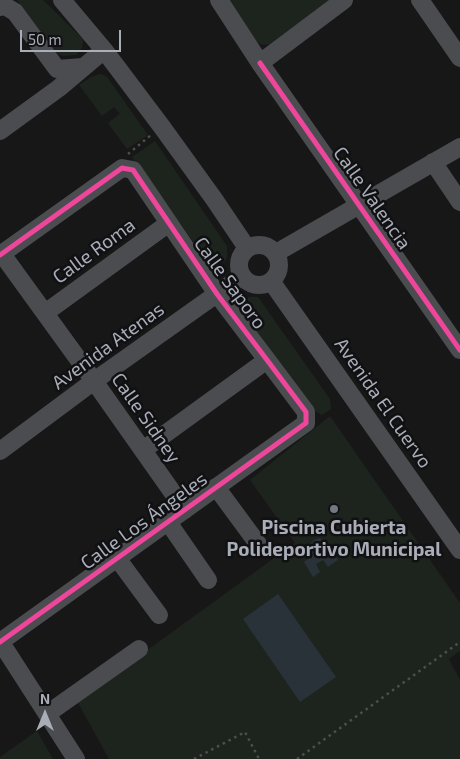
<!DOCTYPE html>
<html>
<head>
<meta charset="utf-8">
<style>
	body { margin:0 }
	#map { position:relative; width:460px; height:759px; overflow:hidden; background:#171717; font-family:"Exo 2",sans-serif }
	canvas { display:block }
	.north { position:absolute; left:20px; top:689px; width:50px; height:50px; -webkit-text-stroke:4px #111113; paint-order:stroke; rotate:0deg; font-size:14px; font-weight:700; line-height:20px; text-align:center; color:#a8adb8 }
	.north::after { content:''; display:block; margin:auto; width:18px; height:22px; background:#a8adb8; clip-path:polygon(50% 0,100% 100%,50% 72%,0 100%) }
	.scale { position:absolute; left:20px; top:30px; width:101px; height:22px; box-sizing:border-box; border:2px solid #a8adb8; border-top:0; padding-left:6px; font-size:15px; line-height:18px; white-space:nowrap; color:#a8adb8; -webkit-text-stroke:4px #111113; paint-order:stroke }
</style>
</head>
<body>
<div id="map">
<canvas width="460" height="759"></canvas>
<div class="north">N</div>
<div class="scale">50 m</div>
</div>
<script>
const g = document.querySelector('canvas').getContext('2d');
g.lineJoin = 'round';
function fill(path, color) {
  g.fillStyle = color;
  g.fill(path, 'evenodd');
}
function poly(rows) {
  const path = new Path2D();
  for (const r of rows) {
    if (r.length === 3) {
      path.moveTo(r[0] + r[2], r[1]);
      path.arc(r[0], r[1], r[2], 0, 2 * Math.PI);
      continue;
    }
    path.moveTo(r[0], r[1]);
    for (let i = 2; i < r.length; i += 2) path.lineTo(r[i], r[i + 1]);
  }
  return path;
}
function trace(path, color, width, dash) {
  g.strokeStyle = color;
  g.lineWidth = width;
  g.lineCap = dash ? 'butt' : 'round';
  g.setLineDash(dash || []);
  g.stroke(path);
}
function label(font, color, halo, rows, align = 'center') {
  g.font = font + ' "Exo 2",sans-serif';
  g.lineWidth = 5;
  g.setLineDash([]);
  g.textBaseline = 'middle';
  g.strokeStyle = halo;
  g.fillStyle = color;
  for (const [text, x, y, turn = 0] of rows) {
    g.save();
    g.translate(x, y);
    g.rotate((+turn || 0) * Math.PI / 180);
    g.textAlign = isNaN(turn) ? turn : align;
    if (halo) g.strokeText(text, 0, 0);
    g.fillText(text, 0, 0);
    g.restore();
  }
}
const green = poly([
	[17,0,43,0,83,39,82,48,76,55,63,56,55,52],
	[228,0,331,0,270,44,262,45,256,41],
	[100,74,104,75,107,77,148,135,127,149,108,123,120,114,114,107,102,116,79,85,91,77],
	[155,141,227,246,227,258,224,262,218,264,210,264,205,258,132,157],
	[249,297,258,297,330,399,331,409,322,415,310,408,239,309,243,301],
	[330,416,460,603,460,651,449,659,460,680,460,759,109,759,77,701,295,543,250,480],
	[37,731,53,759,0,759,0,757]
]);
const water = poly([
	[319,538,323,540,327,544,338,560,328,567,323,560,316,564,320,572,313,577,304,562,313,555,310,549,311,543,314,540],
	[278,594,336,677,300,702,243,619]
]);
const path = poly([
	[128,154,151,135],
	[194,759,245,732,259,759],
	[297,759,460,642]
]);
const minor = poly([
	[62,0,104,50,162,127,214,199,247,248],
	[219,0,260,63,344,0],
	[420,0,460,58],
	[0,7,5,6,15,12,57,69,83,67],
	[260,63,460,350],
	[0,131,59,88,104,50],
	[433,162,460,202],
	[259,265,20],
	[276,253,460,147],
	[2,254,94,381,185,510],
	[0,255,122,168,133,170,217,294,267,360,306,412,306,423,0,642],
	[271,281,460,550],
	[45,313,169,223],
	[143,450,267,360],
	[0,451,94,381,242,276],
	[216,487,258,544],
	[168,522,208,580],
	[117,558,159,615],
	[0,641,76,759],
	[47,714,139,649]
]);
const cycleway = poly([
	[260,63,460,350],
	[0,255,122,168,133,170,217,294,267,360,306,412,306,423,0,642]
]);
const markers = [
	[334,509,5,"#757880"]
];
const streetNames = [
	["Calle Valencia",372,198,55],
	["Calle Roma",94,251,-36],
	["Calle Saporo",230,283,54],
	["Avenida Atenas",108,346,-36],
	["Avenida El Cuervo",383,403,55],
	["Calle Sidney",146,418,55],
	["Calle Los Ángeles",144,521,-36]
];
const poiNames = [
	["Piscina Cubierta",334,528],
	["Polideportivo Municipal",334,550]
];
fill(green, '#1d241e');
fill(water, '#2a3239');
trace(path, '#4d4e52', 2.5, [2.5, 4]);
trace(minor, '#4b4c50', 18);
trace(cycleway, '#ed469a', 5);
for (const [x, y, r, color] of markers) {
  const dot = new Path2D();
  dot.arc(x, y, r, 0, 2 * Math.PI);
  g.fillStyle = color;
  g.fill(dot);
  trace(dot, '#111113', 2);
}
label('19px', '#a8adb8', '#111113', streetNames);
label('bold 19px', '#a8adb8', '#111113', poiNames);
</script>
</body>
</html>
